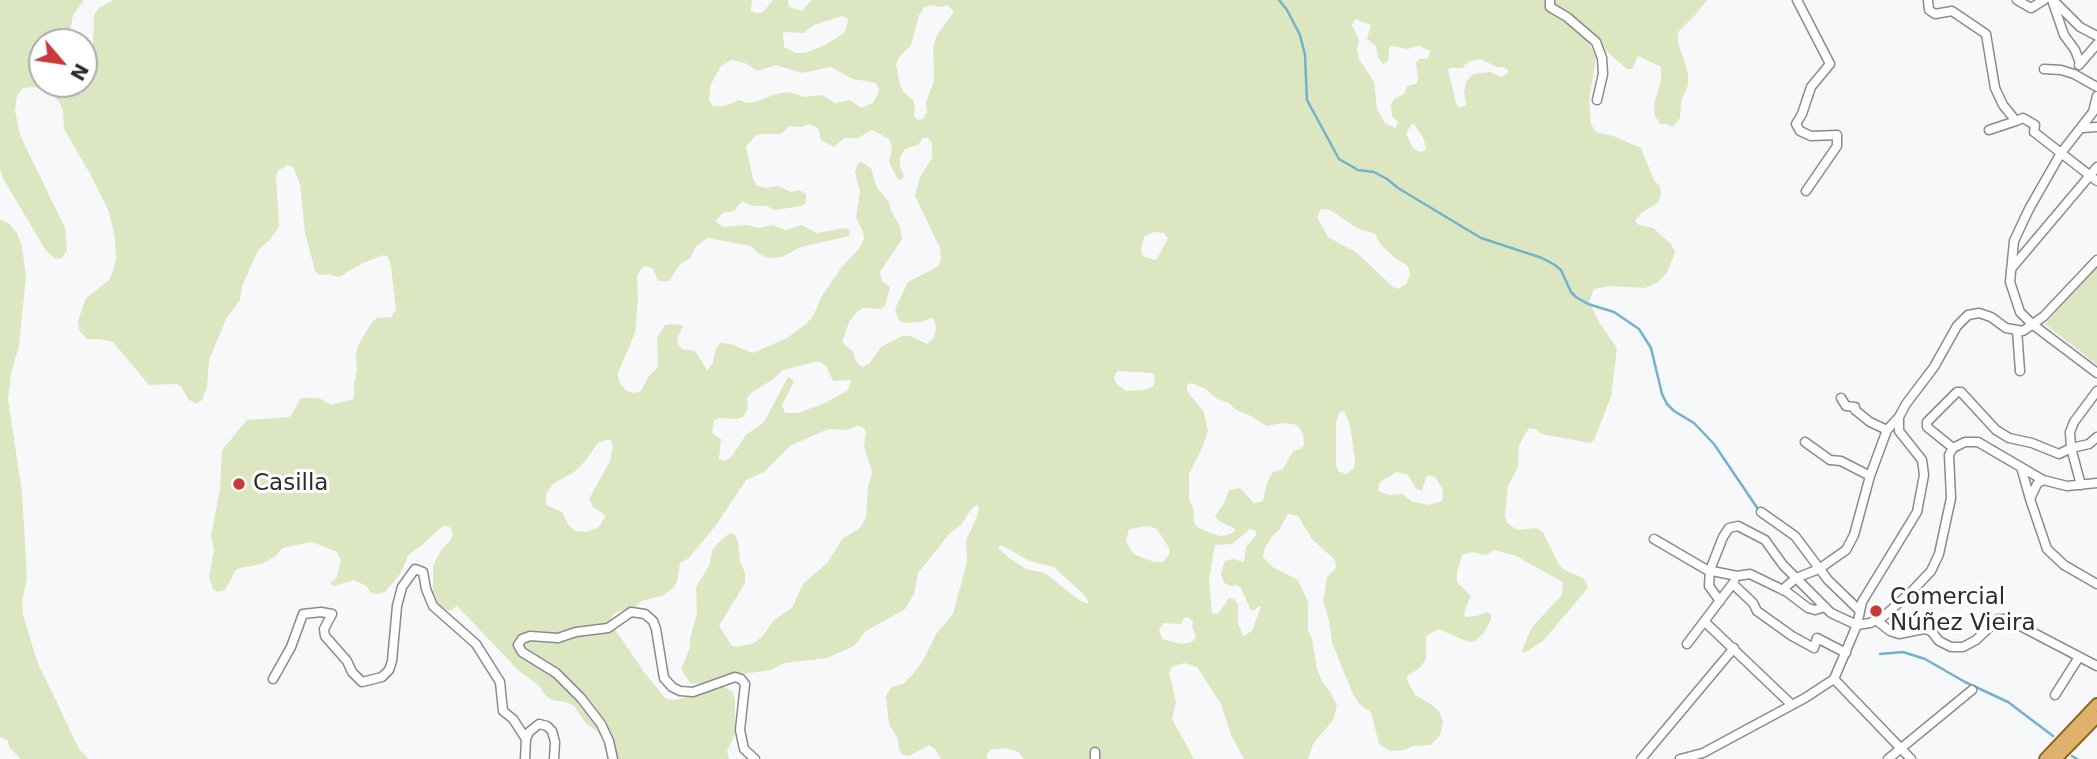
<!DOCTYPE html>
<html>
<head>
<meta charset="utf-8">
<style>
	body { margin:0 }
	#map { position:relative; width:2097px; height:759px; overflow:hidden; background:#f7f8f9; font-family:"DejaVu Sans",sans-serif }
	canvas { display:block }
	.north { position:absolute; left:28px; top:28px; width:70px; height:70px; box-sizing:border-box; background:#fff; border:2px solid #ababab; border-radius:50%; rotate:119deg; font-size:19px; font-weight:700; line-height:28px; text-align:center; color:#2c2c2c }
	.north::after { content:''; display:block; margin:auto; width:24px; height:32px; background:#c93a3b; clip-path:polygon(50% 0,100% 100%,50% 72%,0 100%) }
</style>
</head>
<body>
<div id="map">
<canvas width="2097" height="759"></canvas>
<div class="north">N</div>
</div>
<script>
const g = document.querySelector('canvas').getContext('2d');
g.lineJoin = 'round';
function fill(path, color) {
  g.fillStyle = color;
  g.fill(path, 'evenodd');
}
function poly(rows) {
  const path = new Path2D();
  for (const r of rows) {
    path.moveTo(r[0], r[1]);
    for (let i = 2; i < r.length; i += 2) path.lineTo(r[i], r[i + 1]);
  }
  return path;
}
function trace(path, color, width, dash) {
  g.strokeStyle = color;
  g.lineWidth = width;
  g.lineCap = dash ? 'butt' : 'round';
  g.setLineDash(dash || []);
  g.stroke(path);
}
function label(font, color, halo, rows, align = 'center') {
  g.font = font + ' "DejaVu Sans",sans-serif';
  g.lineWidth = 6;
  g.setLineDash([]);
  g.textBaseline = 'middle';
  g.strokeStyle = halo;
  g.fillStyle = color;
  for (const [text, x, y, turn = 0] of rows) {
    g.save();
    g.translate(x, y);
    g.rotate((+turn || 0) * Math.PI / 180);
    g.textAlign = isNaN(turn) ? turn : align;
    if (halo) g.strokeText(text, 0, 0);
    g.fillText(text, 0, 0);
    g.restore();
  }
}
const green = poly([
	[0,0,84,0,73,15,68,42,42,42,42,84,84,84,84,65,90,58,93,47,94,15,99,8,114,0,752,0,751,11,757,13,763,12,773,0,788,0,789,7,802,11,812,0,1707,0,1695,15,1678,32,1678,42,1688,73,1688,85,1681,102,1680,118,1673,127,1667,124,1660,124,1655,116,1654,105,1661,80,1661,67,1638,56,1632,69,1627,69,1607,52,1586,27,1580,26,1596,57,1589,101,1591,124,1596,132,1613,136,1641,148,1654,180,1660,187,1661,195,1658,203,1641,213,1635,221,1639,225,1653,228,1671,244,1675,252,1667,272,1658,282,1645,288,1610,286,1594,289,1589,302,1601,325,1617,348,1611,397,1594,440,1590,443,1542,434,1535,429,1529,428,1519,445,1518,467,1508,486,1505,516,1507,523,1517,530,1536,528,1543,532,1558,563,1564,570,1583,578,1588,586,1587,589,1543,641,1524,653,1522,650,1532,627,1562,595,1563,582,1516,556,1495,550,1486,555,1472,552,1462,555,1457,572,1457,582,1471,596,1465,609,1464,615,1467,617,1476,616,1486,612,1491,614,1491,620,1483,634,1475,641,1469,642,1438,629,1426,636,1426,659,1420,668,1407,676,1407,680,1415,695,1431,704,1439,711,1443,721,1440,735,1431,745,1412,746,1405,750,1390,751,1379,744,1371,712,1360,705,1353,694,1332,643,1329,620,1323,601,1327,577,1336,568,1335,560,1312,539,1298,516,1288,514,1279,530,1272,536,1264,550,1263,557,1274,568,1298,580,1308,602,1308,630,1312,638,1317,669,1322,682,1331,693,1337,706,1333,720,1313,744,1308,759,1244,759,1231,735,1221,704,1197,667,1185,663,1173,666,1169,672,1176,702,1172,719,1194,759,1024,759,1018,752,1006,748,990,750,986,756,988,759,941,759,935,749,929,745,909,756,902,754,899,749,898,739,889,724,886,696,892,687,903,684,913,674,924,659,936,634,953,614,967,562,966,540,977,517,979,508,977,505,972,508,961,525,950,533,918,573,914,594,905,609,866,631,854,646,827,658,784,663,771,670,721,677,696,684,690,683,681,669,690,648,690,639,697,613,696,587,709,566,712,551,717,544,730,533,735,535,738,542,740,561,745,573,745,583,719,626,732,646,738,647,752,644,762,637,774,620,792,608,803,584,828,562,842,539,860,528,866,518,868,488,872,472,864,446,866,431,862,427,856,426,847,430,828,429,790,446,764,472,746,480,716,525,689,558,680,563,677,582,673,588,662,596,641,601,635,608,616,612,612,616,610,622,644,672,666,699,676,700,722,686,733,692,735,700,735,734,727,751,729,759,613,759,607,739,585,722,574,706,566,702,552,700,545,695,539,686,517,669,457,606,449,611,440,607,433,592,433,566,440,552,451,539,453,533,450,527,444,526,438,530,421,546,409,554,400,574,386,591,379,594,371,593,365,585,354,580,334,586,331,585,331,582,336,579,341,561,337,552,312,542,282,548,276,556,261,564,240,568,236,570,225,590,218,592,213,589,209,577,214,550,211,535,220,489,222,450,247,420,290,417,301,398,319,398,331,405,354,399,354,384,357,371,356,353,359,344,372,322,377,318,391,317,396,310,391,266,388,257,383,255,361,264,339,277,328,274,320,275,315,271,305,233,300,184,293,167,287,165,278,171,276,177,279,227,269,241,258,250,242,286,240,300,226,319,209,360,207,387,202,400,196,404,188,399,181,386,177,384,149,385,113,342,100,339,87,339,79,330,78,321,86,298,109,280,113,271,116,259,115,238,109,212,89,172,64,129,63,110,59,102,51,92,34,87,23,88,17,95,15,111,20,135,65,228,67,250,62,258,56,259,46,251,4,180,0,169],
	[930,5,939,7,948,5,954,12,937,35,933,47,934,81,926,102,927,112,923,119,917,120,914,115,915,106,913,100,904,93,900,84,896,65,899,57,911,45,919,15,924,8],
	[842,16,847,18,848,22,844,33,825,45,805,53,796,53,784,47,783,32,804,33,814,25],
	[1355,19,1371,25,1367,39,1376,46,1378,57,1383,64,1388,61,1389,48,1392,46,1407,49,1419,46,1430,51,1428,59,1419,59,1416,63,1418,79,1416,84,1407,86,1404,94,1394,99,1391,104,1392,116,1398,122,1395,128,1385,123,1377,109,1374,82,1359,59,1357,49,1359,40,1352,25],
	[1481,59,1497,67,1503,67,1508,70,1508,73,1501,77,1490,72,1473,74,1466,82,1464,91,1466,105,1459,108,1456,103,1448,70,1450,68,1462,68,1469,61],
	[732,60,745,63,757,71,776,65,802,73,831,67,853,79,876,83,879,89,878,94,873,103,861,108,850,100,835,103,822,95,804,97,790,92,776,94,755,102,746,103,739,100,725,106,713,106,709,101,710,86,721,66],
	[809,124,818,128,821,140,834,147,844,138,858,138,872,130,889,139,892,148,889,162,898,180,901,180,904,176,900,167,900,157,905,149,918,145,923,138,928,138,932,143,932,158,920,177,915,196,940,248,941,261,937,267,908,282,895,309,899,321,905,323,921,322,931,318,934,319,936,329,933,339,927,344,911,336,902,336,881,347,869,364,862,367,856,361,853,352,842,342,849,322,858,311,863,308,880,309,885,306,890,287,882,281,880,272,902,239,900,226,891,211,889,202,877,188,871,168,862,162,858,163,855,172,860,192,856,218,863,232,864,239,858,250,841,268,822,296,813,316,806,324,787,338,753,353,731,344,720,343,715,351,713,363,707,370,695,351,682,349,678,344,677,338,683,326,677,324,665,325,657,338,658,367,648,377,641,391,635,393,626,391,619,382,618,373,635,333,638,300,637,276,643,267,646,266,653,269,658,281,669,281,680,264,690,258,696,246,708,238,751,246,759,254,768,258,782,257,801,247,849,236,850,230,845,228,817,233,802,225,786,230,772,225,759,228,747,225,723,227,715,221,723,213,734,211,742,201,753,206,767,206,775,210,801,206,806,203,806,194,799,190,791,192,778,186,765,188,756,185,753,179,746,147,755,136,761,134,781,134,789,126,801,127],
	[1414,124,1424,139,1426,150,1420,152,1413,148,1406,134,1411,125],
	[1321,209,1330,210,1357,228,1375,234,1381,245,1398,260,1408,266,1410,275,1406,284,1398,289,1393,287,1357,253,1328,237,1317,217],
	[1153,232,1164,233,1168,238,1157,259,1154,260,1143,256,1141,250,1144,237],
	[815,362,821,362,826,366,833,381,851,380,848,390,825,403,798,413,785,413,782,405,794,381,789,377,787,379,764,422,746,435,732,456,725,461,719,459,721,439,712,433,714,420,719,418,737,419,743,417,748,408,747,398,752,392,772,380,783,370],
	[1120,371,1151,373,1154,375,1155,383,1152,387,1144,390,1126,391,1117,384,1114,378,1116,372],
	[1191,383,1206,389,1217,399,1229,403,1236,410,1251,416,1267,426,1282,423,1293,424,1298,426,1303,434,1304,445,1301,449,1293,451,1283,469,1273,472,1267,483,1263,501,1254,503,1240,488,1229,490,1224,503,1215,516,1220,522,1234,528,1235,531,1228,535,1220,536,1208,532,1197,527,1194,522,1193,508,1189,499,1189,474,1203,446,1208,431,1204,412,1187,391,1187,385],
	[1344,411,1350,425,1355,460,1354,468,1346,474,1338,471,1336,465,1336,422,1340,412],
	[611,440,613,446,610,461,589,499,593,507,605,515,605,517,599,527,586,532,576,531,569,526,562,512,546,505,546,494,553,484,574,472,586,460,598,443,605,440],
	[1397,472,1408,475,1416,489,1422,491,1426,477,1429,475,1435,477,1443,490,1442,501,1428,505,1411,501,1403,494,1389,495,1380,492,1378,490,1380,482],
	[1149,526,1157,529,1169,548,1169,554,1163,562,1154,562,1136,555,1132,552,1126,541,1129,529],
	[1250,529,1256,531,1256,535,1246,547,1244,562,1233,559,1225,561,1221,574,1224,583,1231,586,1237,585,1241,588,1250,609,1253,611,1259,606,1261,607,1252,631,1243,636,1238,623,1238,604,1234,599,1229,598,1218,614,1212,613,1209,579,1215,545,1232,544],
	[1001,545,1030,561,1054,567,1086,597,1089,604,1080,601,1045,573,1026,569,1008,557,998,548],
	[1188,617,1193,622,1192,627,1196,637,1192,642,1181,644,1162,639,1159,630,1163,623,1181,624,1184,618],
	[0,219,9,224,17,233,22,246,26,277,19,345,11,374,8,399,22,492,27,579,22,601,23,615,37,661,79,749,89,759,21,759,10,748,7,740,0,737],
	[2097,267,2097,365,2045,324]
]);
const stream = poly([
	[1279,0,1287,10,1300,35,1305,55,1307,100,1339,159,1358,170,1374,172,1387,179,1398,188,1481,238,1542,258,1555,265,1561,270,1571,292,1576,297,1588,304,1614,312,1639,329,1651,348,1662,394,1667,404,1674,411,1694,423,1714,444,1760,512],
	[1880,654,1903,652,1925,659,1965,682,2008,702,2053,736],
	[2072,756,2077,759]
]);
const minor = poly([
	[1550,0,1550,7,1567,17,1596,42,1602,58,1603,74,1597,100],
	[1797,0,1830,64,1811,87,1802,114,1796,124,1800,131,1811,136,1837,135,1837,146,1806,191],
	[1928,0,1929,10,1935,14,1952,11,1986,34,1995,88,2003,105,2016,121,2023,118,2035,125,2034,132,2097,181],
	[2017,0,2031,8,2044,0],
	[2052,0,2064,35,2075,50,2080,63],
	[2056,3,2080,27,2097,36],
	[2079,65,2097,44],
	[2044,69,2061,70,2074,74,2097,87],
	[2097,96,2093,112,2061,153,2029,209,2014,241,2010,282,2020,312,2032,324,2097,373],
	[2082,128,2097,127],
	[1989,130,2016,121],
	[2011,269,2097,167],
	[2017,330,2020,371],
	[1841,398,1846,406,1855,407,1855,410,1870,422,1887,430],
	[1805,442,1830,460,1841,461,1870,476],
	[1953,448,1927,427,1927,422,1957,392,1961,392,1996,430,2009,438,2032,443,2059,454,2071,448,2089,444,2097,437],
	[2021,467,2030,499],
	[2043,480,2037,484,2030,499,2047,549,2064,565,2097,584],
	[2081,485,2071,448,2070,432,2074,422,2097,391],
	[1761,512,1795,536,1828,580,1859,610],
	[1654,539,1707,570,1737,576,1750,574,1787,592,1808,608,1815,610,1825,607],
	[1733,584,1753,603,1757,611,1792,636,1814,648,1817,638,1846,653],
	[1782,590,1796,578,1819,569,1846,550,1854,535,1870,476,1887,430,1899,417],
	[1720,601,1709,586,1710,570,1723,537,1729,528,1738,526,1765,540,1783,565,1831,613,1857,625,1870,623,1883,617,1913,590,1931,571,1939,554,1951,498,1949,455,1953,448,1965,442,1978,442,2043,480,2067,486,2097,483],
	[1876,620,1890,631,1899,634,1924,629,1931,631,1939,641,1951,647,1963,647,1976,640,1998,619,2007,619,2097,666],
	[1705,622,1792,705],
	[1687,644,1734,582],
	[273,679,291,647,303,614,321,612,332,614,324,629,325,636,347,661,352,672,362,682,382,677,389,670,392,661,397,606,402,587,415,569,423,572,426,589,433,606,476,644,500,682,503,711,513,719,526,739,525,759],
	[1834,679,1911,759],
	[2055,695,2079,657],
	[526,739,529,732,539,724,547,726,552,731,555,742,554,759],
	[1095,752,1095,759],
	[613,759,609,741,601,724,581,698,556,673,522,652,518,645,522,639,530,636,558,638,576,632,608,628,631,612,645,614,653,621,656,629,664,678,672,687,680,691,693,692,735,677,741,679,745,684,740,730,744,749,755,759],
	[1641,759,1734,648],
	[1680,759,1703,753,1805,698,1834,679,1857,625,1862,602,1917,512,1924,475,1922,460,1899,431,1899,417,1906,404,1934,367,1957,326,1968,315,1979,313,1991,317,2006,328,2023,331,2044,316,2097,260],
	[1888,759,1972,690]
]);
const major = poly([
	[2045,759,2097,704],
	[2056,759,2097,717]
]);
const markers = [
	[239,484,7,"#c93a3b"],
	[1876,611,7,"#c93a3b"]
];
const poiNames = [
	["Casilla",253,484],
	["Comercial",1890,598],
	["Núñez Vieira",1890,624]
];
fill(green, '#dce6c1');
trace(stream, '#72b2ca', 2.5);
trace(minor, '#8a8b8c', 11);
trace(major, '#916117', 14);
trace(minor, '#fff', 8);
trace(major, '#deb26d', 10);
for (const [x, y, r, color] of markers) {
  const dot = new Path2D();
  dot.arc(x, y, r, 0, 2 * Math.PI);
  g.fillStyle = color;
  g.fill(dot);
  trace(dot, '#fff', 2.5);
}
label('23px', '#2c2c2c', '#fff', poiNames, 'left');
</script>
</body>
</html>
